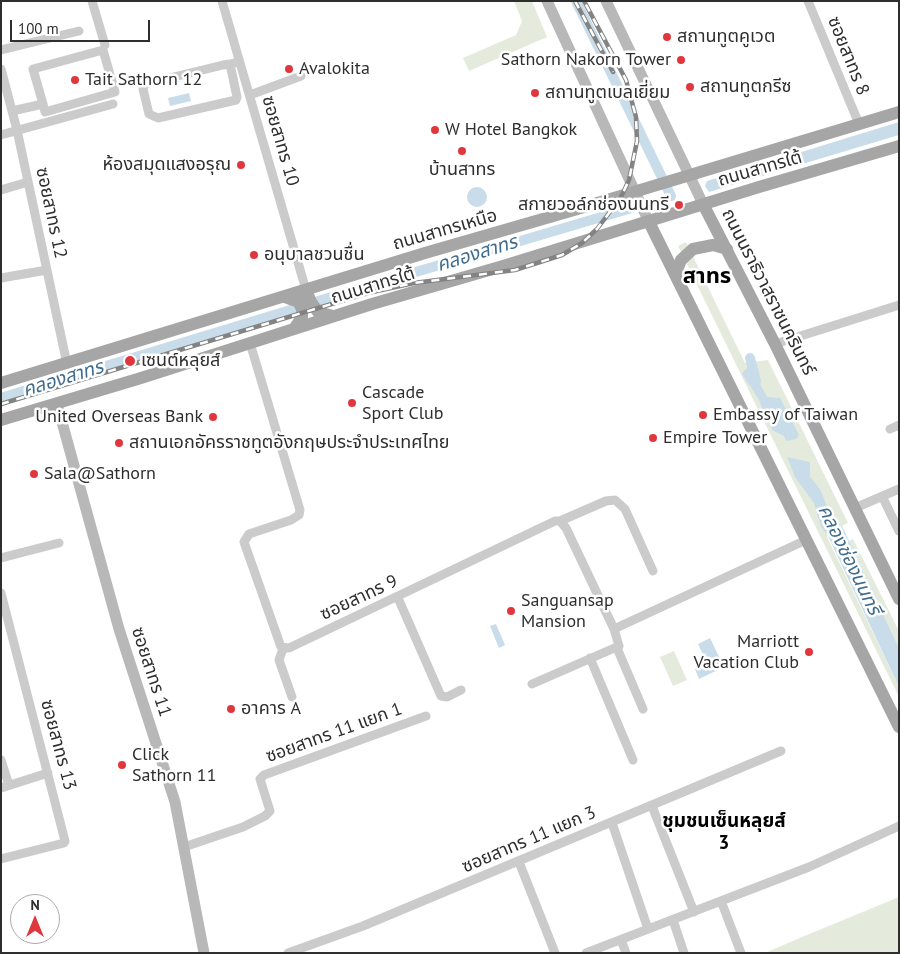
<!DOCTYPE html>
<html>
<head>
<meta charset="utf-8">
<style>
	body { margin:0 }
	#map { position:relative; width:900px; height:954px; overflow:hidden; background:#fff; font-family:"PT Sans",sans-serif }
	canvas { display:block }
	.frame { position:absolute; inset:0; border:2px solid #2e2e2e; pointer-events:none }
	.north { position:absolute; left:10px; top:894px; width:50px; height:50px; box-sizing:border-box; background:#fff; border:1px solid #ababab; border-radius:50%; rotate:0deg; font-size:14px; font-weight:700; line-height:20px; text-align:center; color:#2e2e2e }
	.north::after { content:''; display:block; margin:auto; width:18px; height:22px; background:#df373c; clip-path:polygon(50% 0,100% 100%,50% 72%,0 100%) }
	.scale { position:absolute; left:10px; top:20px; width:140px; height:22px; box-sizing:border-box; border:2px solid #2e2e2e; border-top:0; padding-left:6px; font-size:15px; line-height:18px; white-space:nowrap; color:#2e2e2e; -webkit-text-stroke:4px #fff; paint-order:stroke }
</style>
</head>
<body>
<div id="map">
<canvas width="900" height="954"></canvas>
<div class="frame"></div>
<div class="north">N</div>
<div class="scale">100 m</div>
</div>
<script>
const g = document.querySelector('canvas').getContext('2d');
g.lineJoin = 'round';
function fill(path, color) {
  g.fillStyle = color;
  g.fill(path, 'evenodd');
}
function poly(rows) {
  const path = new Path2D();
  for (const r of rows) {
    if (r.length === 3) {
      path.moveTo(r[0] + r[2], r[1]);
      path.arc(r[0], r[1], r[2], 0, 2 * Math.PI);
      continue;
    }
    path.moveTo(r[0], r[1]);
    for (let i = 2; i < r.length; i += 2) path.lineTo(r[i], r[i + 1]);
  }
  return path;
}
function trace(path, color, width, dash) {
  g.strokeStyle = color;
  g.lineWidth = width;
  g.lineCap = dash ? 'butt' : 'round';
  g.setLineDash(dash || []);
  g.stroke(path);
}
function label(font, color, halo, rows, align = 'center') {
  g.font = font + ' "PT Sans","Noto Sans Thai",sans-serif';
  g.lineWidth = 5;
  g.setLineDash([]);
  g.textBaseline = 'middle';
  g.strokeStyle = halo;
  g.fillStyle = color;
  for (const [text, x, y, turn = 0] of rows) {
    g.save();
    g.translate(x, y);
    g.rotate((+turn || 0) * Math.PI / 180);
    g.textAlign = isNaN(turn) ? turn : align;
    if (halo) g.strokeText(text, 0, 0);
    g.fillText(text, 0, 0);
    g.restore();
  }
}
const green = poly([
	[514,1,532,1,547,37,469,71,463,58,516,35,522,21],
	[686,242,745,363,768,360,848,523,827,533,827,537,899,687,899,697,678,246],
	[853,539,899,631,899,648,849,541],
	[674,651,687,680,673,686,660,657],
	[899,897,899,953,765,953,802,937]
]);
const water = poly([
	[189,93,191,101,170,106,168,98],
	[899,122,899,135,709,192,705,186,707,181],
	[477,197,10],
	[755,367,759,371,758,380,767,397,780,398,799,435,796,439,786,441,784,436,772,430,771,422,766,417,758,398,742,374,746,369],
	[787,457,810,462,810,477,820,489,836,529,842,526,899,648,899,687,827,534,821,527,814,503,795,477],
	[496,624,505,645,499,648,490,626],
	[710,638,724,667,699,679,695,669,707,663,698,644]
]);
const canal = poly([
	[576,1,671,196],
	[318,301,635,207],
	[750,358,756,381],
	[1,398,297,308]
]);
const street = poly([
	[92,1,105,45],
	[222,1,306,290],
	[808,1,859,124],
	[1,50,79,31],
	[230,64,237,97,236,100,158,118,149,114,143,89,145,84,223,65,230,64,238,62],
	[1,69,17,130,67,364],
	[250,95,301,76],
	[12,111,43,104,33,69,103,50,115,92,45,112,43,104],
	[1,135,113,104],
	[1,190,28,182],
	[1,278,47,270],
	[250,343,300,510,299,515,291,520,249,534,244,542,281,647,289,648,555,521,560,521,566,528,614,629,619,646,532,684],
	[775,344,899,305],
	[890,429,899,425],
	[882,496,899,531],
	[855,508,899,489],
	[560,521,606,501,615,500,625,509,653,571],
	[1,558,59,543],
	[1,593,65,841,64,843,1,859],
	[398,598,441,696,447,697,461,690],
	[614,629,806,540],
	[617,648,643,709],
	[283,649,279,660,292,697],
	[590,658,633,760],
	[1,760,9,785],
	[1,788,48,773],
	[652,806,694,912],
	[612,823,648,929],
	[184,847,243,827,265,816,270,811,260,779,264,775,426,716],
	[519,862,555,953],
	[721,901,741,953],
	[673,920,684,953],
	[621,940,626,953],
	[288,953,363,926,781,751],
	[586,953,809,867,899,826]
]);
const secondary = poly([
	[547,1,649,222],
	[606,1,703,204],
	[57,404,119,629,175,802,204,953]
]);
const primary = poly([
	[703,204,775,344,899,599],
	[649,222,899,727],
	[676,273,681,260,693,249,713,245,727,249],
	[306,290,311,302,318,312,333,316],
	[285,297,299,302,302,310,302,317,294,329],
	[1,383,425,253,574,210,899,112],
	[1,420,141,378,372,304,503,266,759,187,899,146]
]);
const rail = poly([
	[575,1,613,72],
	[1,404,368,293,414,283,515,270,562,255,582,243,597,229,621,197,629,180,637,141,636,117,626,80,584,1]
]);
const markers = [
	[667,37,5,"#df373c"],
	[681,60,5,"#df373c"],
	[289,69,5,"#df373c"],
	[75,80,5,"#df373c"],
	[690,87,5,"#df373c"],
	[535,93,5,"#df373c"],
	[435,130,5,"#df373c"],
	[462,151,5,"#df373c"],
	[241,165,5,"#df373c"],
	[679,205,5,"#df373c"],
	[254,255,5,"#df373c"],
	[130,361,6,"#df373c"],
	[352,403,5,"#df373c"],
	[703,415,5,"#df373c"],
	[213,417,5,"#df373c"],
	[653,438,5,"#df373c"],
	[119,443,5,"#df373c"],
	[34,474,5,"#df373c"],
	[511,611,5,"#df373c"],
	[809,652,5,"#df373c"],
	[231,709,5,"#df373c"],
	[122,765,5,"#df373c"]
];
const poiNames = [
	["สถานทูตคูเวต",677,37],
	["Sathorn Nakorn Tower",671,60,"right"],
	["Avalokita",299,69],
	["Tait Sathorn 12",85,80],
	["สถานทูตกรีซ",700,87],
	["สถานทูตเบลเยี่ยม",545,93],
	["W Hotel Bangkok",445,130],
	["ห้องสมุดแสงอรุณ",231,165,"right"],
	["บ้านสาทร",462,170,"center"],
	["สกายวอล์กช่องนนทรี",669,205,"right"],
	["อนุบาลชวนชื่น",264,255],
	["เซนต์หลุยส์",141,361],
	["Cascade",362,393],
	["Sport Club",362,414],
	["Embassy of Taiwan",713,415],
	["United Overseas Bank",203,417,"right"],
	["Empire Tower",663,438],
	["สถานเอกอัครราชทูตอังกฤษประจำประเทศไทย",129,443],
	["Sala@Sathorn",44,474],
	["Sanguansap",521,601],
	["Mansion",521,622],
	["Marriott",799,642,"right"],
	["Vacation Club",799,663,"right"],
	["อาคาร A",241,709],
	["Click",132,755],
	["Sathorn 11",132,776]
];
const streetNames = [
	["ซอยสาทร 8",848,56,68],
	["ซอยสาทร 10",280,141,74],
	["ถนนสาทรใต้",760,169,-16],
	["ซอยสาทร 12",51,213,78],
	["ถนนสาทรเหนือ",445,230,-16],
	["ถนนสาทรใต้",373,286,-17],
	["ถนนนราธิวาสราชนครินทร์",768,292,63],
	["ซอยสาทร 9",359,598,-25],
	["ซอยสาทร 11",151,672,72],
	["ซอยสาทร 11 แยก 1",334,733,-20],
	["ซอยสาทร 13",58,745,75],
	["ซอยสาทร 11 แยก 3",529,840,-23]
];
const waterNames = [
	["คลองสาทร",477,254,-17],
	["คลองสาทร",63,379,-17],
	["คลองช่องนนทรี",849,560,64]
];
const neighbourhoodNames = [
	["ชุมชนเซ็นหลุยส์",724,822],
	["3",724,844]
];
const districtNames = [
	["สาทร",707,277]
];
fill(green, '#e4ebdc');
fill(water, '#c9dcea');
trace(canal, '#c9dcea', 10);
trace(street, '#cbcbcb', 9);
trace(secondary, '#b8b8b8', 11);
trace(primary, '#a6a6a6', 12);
trace(rail, '#838383', 4.5);
trace(rail, '#fff', 2.5, [8]);
for (const [x, y, r, color] of markers) {
  const dot = new Path2D();
  dot.arc(x, y, r, 0, 2 * Math.PI);
  g.fillStyle = color;
  g.fill(dot);
  trace(dot, '#fff', 2);
}
label('18px', '#2e2e2e', '#fff', poiNames, 'left');
label('18px', '#2e2e2e', '#fff', streetNames);
label('italic 19px', '#3f6c8e', '#fff', waterNames);
label('bold 19px', '#000', '#fff', neighbourhoodNames);
label('bold 22px', '#000', '#fff', districtNames);
</script>
</body>
</html>
